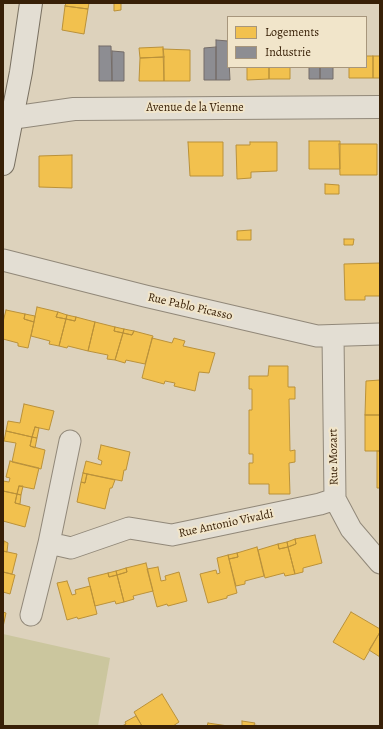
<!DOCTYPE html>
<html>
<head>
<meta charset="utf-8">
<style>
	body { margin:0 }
	#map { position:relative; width:383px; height:729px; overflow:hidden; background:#ddd2bc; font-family:Alegreya,serif }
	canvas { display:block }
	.frame { position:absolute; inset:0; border:4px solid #382007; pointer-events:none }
	.legend { position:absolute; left:227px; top:16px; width:140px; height:52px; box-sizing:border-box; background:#f1e5ca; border:1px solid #a7967c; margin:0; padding:5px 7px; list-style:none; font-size:12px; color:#382007 }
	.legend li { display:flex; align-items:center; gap:8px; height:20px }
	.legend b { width:20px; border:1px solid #a7967c }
</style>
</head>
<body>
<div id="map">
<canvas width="383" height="729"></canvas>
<div class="frame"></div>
<ul class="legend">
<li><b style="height:11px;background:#f2c14e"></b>Logements</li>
<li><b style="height:11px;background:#8d8d92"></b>Industrie</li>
</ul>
</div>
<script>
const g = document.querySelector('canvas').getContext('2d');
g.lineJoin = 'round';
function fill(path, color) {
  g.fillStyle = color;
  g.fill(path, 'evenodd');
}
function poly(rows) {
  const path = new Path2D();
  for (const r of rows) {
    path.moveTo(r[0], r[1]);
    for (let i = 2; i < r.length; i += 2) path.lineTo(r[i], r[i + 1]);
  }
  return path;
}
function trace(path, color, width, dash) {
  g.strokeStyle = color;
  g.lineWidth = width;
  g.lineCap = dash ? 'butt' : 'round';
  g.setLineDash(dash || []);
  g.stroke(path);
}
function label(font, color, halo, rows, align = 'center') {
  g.font = font + ' Alegreya,serif';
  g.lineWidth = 4;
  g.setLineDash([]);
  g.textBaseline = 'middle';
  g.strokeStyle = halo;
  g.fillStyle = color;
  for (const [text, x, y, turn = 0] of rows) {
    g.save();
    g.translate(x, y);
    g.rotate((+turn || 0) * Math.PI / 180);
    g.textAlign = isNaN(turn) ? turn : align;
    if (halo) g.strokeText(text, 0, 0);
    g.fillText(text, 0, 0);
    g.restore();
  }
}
const green = poly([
	[3,634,110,658,98,726,3,726]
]);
const homes = poly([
	[66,3,89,3,88,9,65,6,66,3],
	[114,3,121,3,121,10,114,11,114,3],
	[65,6,88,9,84,34,62,30,65,6],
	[163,47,164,57,140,58,139,48,163,47],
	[163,49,190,50,190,81,164,81,163,49],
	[366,56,373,56,373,78,349,78,349,67,366,67,366,56],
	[373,56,380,56,380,78,373,78,373,56],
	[164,57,164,81,139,81,140,58,164,57],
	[247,67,269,67,269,79,247,80,247,67],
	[269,67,290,67,290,79,269,79,269,67],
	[309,141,340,141,340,169,309,169,309,141],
	[188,142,223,142,223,176,190,176,188,142],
	[250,142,277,142,277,171,251,172,251,178,237,179,236,145,250,145,250,142],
	[339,144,377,144,377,175,340,175,339,144],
	[72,155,72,188,39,187,39,156,72,155],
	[325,184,339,185,339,194,325,194,325,184],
	[251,230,251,240,237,240,237,231,251,230],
	[344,239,354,239,353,245,344,245,344,239],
	[380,263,380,296,365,296,365,300,345,300,344,264,380,263],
	[37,307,58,312,56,317,66,319,59,346,49,344,50,341,31,336,37,307],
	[6,310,25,314,24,319,34,322,28,348,18,346,18,343,3,339,3,322,6,310],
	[58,312,67,315,66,319,56,317,58,312],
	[25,314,35,316,34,322,24,319,25,314],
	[67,315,76,317,75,321,66,319,67,315],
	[76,317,95,322,88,351,68,346,67,348,59,346,66,319,75,321,76,317],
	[95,322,115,327,114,331,123,333,115,360,107,359,108,355,88,351,95,322],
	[115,327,124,329,123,333,114,331,115,327],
	[124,329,134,331,132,335,123,333,124,329],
	[134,331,153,336,145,364,126,360,125,363,115,360,123,333,132,335,134,331],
	[152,338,172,343,174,338,185,341,183,346,215,353,209,373,199,372,195,391,174,386,175,383,165,381,164,384,142,378,152,338],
	[269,366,288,366,288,387,295,387,295,399,289,399,290,451,295,450,295,462,289,463,290,494,269,494,269,484,249,484,249,463,253,463,253,454,249,454,249,410,252,410,252,389,249,389,249,376,268,376,269,366],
	[380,380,380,415,365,415,366,381,380,380],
	[24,404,54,411,49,430,35,427,32,437,6,431,8,421,20,423,24,404],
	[365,415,380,415,380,451,365,451,365,415],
	[35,427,39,428,37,438,32,437,35,427],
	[6,431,32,437,30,446,45,450,41,469,12,462,16,443,4,441,6,431],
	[32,437,37,438,35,448,30,446,32,437],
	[101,445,130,452,126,470,124,470,122,481,83,473,86,461,101,465,102,461,98,459,101,445],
	[377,451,380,451,380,488,377,488,377,451],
	[10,461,39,468,34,489,19,486,17,494,3,491,3,481,9,482,10,478,6,477,10,461],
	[83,473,87,474,85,483,81,482,83,473],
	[87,474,115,480,112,488,110,488,105,509,77,502,81,482,85,483,87,474],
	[19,486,23,486,21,495,17,494,19,486],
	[3,491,17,494,15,503,30,507,25,527,3,521,3,491],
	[17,494,21,495,20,504,15,503,17,494],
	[315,535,322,563,303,568,303,572,295,574,288,547,296,544,295,539,315,535],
	[295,539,296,544,288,547,287,542,295,539],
	[4,541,8,543,7,552,3,551,4,541],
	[287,542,288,547,279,549,278,544,287,542],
	[278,544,279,549,288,547,295,574,285,576,284,573,265,578,258,550,278,544],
	[257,547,264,576,245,581,245,584,236,586,229,559,238,557,237,553,257,547],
	[3,551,17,554,12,574,3,572,3,551],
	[237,553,238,557,229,559,228,555,237,553],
	[228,555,237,593,227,596,227,598,208,603,200,574,216,570,217,574,220,573,217,558,228,555],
	[146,563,153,591,133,596,134,599,124,602,117,575,127,572,126,568,146,563],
	[158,567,161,581,166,580,165,576,179,572,187,601,168,606,167,604,157,607,147,569,158,567],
	[126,568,127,572,117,575,116,571,126,568],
	[116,571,117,575,109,577,108,573,116,571],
	[3,572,15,575,10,594,3,592,3,572],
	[108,573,109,577,117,575,124,602,116,604,115,601,95,606,88,578,108,573],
	[67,581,72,595,76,594,75,590,90,586,97,614,78,619,77,617,67,620,57,583,67,581],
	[3,612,6,613,3,627,3,612],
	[351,612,380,629,380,632,364,660,333,642,351,612],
	[380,632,380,657,369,650,380,632],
	[162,694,179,722,173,726,142,726,134,712,162,694],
	[136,716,142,726,122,726,126,724,125,722,136,716],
	[242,721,255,723,254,725,261,726,242,726,242,721],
	[208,723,228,726,207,726,208,723]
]);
const industry = poly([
	[216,40,228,41,230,80,216,80,216,40],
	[99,46,111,46,112,81,99,81,99,46],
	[216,47,216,80,204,80,204,48,216,47],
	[112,51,124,52,124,81,112,81,112,51],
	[309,67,320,67,320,79,309,79,309,67],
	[320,67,333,67,333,79,320,79,320,67]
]);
const minor = poly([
	[3,260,145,296,317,336,380,334],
	[333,336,335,499,351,529,380,563],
	[70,441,49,543,71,548,129,528,172,535,320,504,335,499],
	[31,615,49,543]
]);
const tertiary = poly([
	[11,118,74,109,380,107]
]);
const secondary = poly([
	[3,164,21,72,31,3]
]);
const streetNames = [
	["Avenue de la Vienne",195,108],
	["Rue Pablo Picasso",190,307,13],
	["Rue Mozart",334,457,-91],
	["Rue Antonio Vivaldi",226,524,-12]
];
fill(green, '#cbc69e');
fill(homes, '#f2c14e');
trace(homes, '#ba9139', 1);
fill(industry, '#8d8d92');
trace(industry, '#746c68', 1);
trace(minor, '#918879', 23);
trace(tertiary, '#918879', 24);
trace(secondary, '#797061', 24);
trace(minor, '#e3ded3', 21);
trace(tertiary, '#e3ded3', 22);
trace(secondary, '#e3ded3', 22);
label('12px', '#382007', '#f1e5ca', streetNames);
</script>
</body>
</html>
